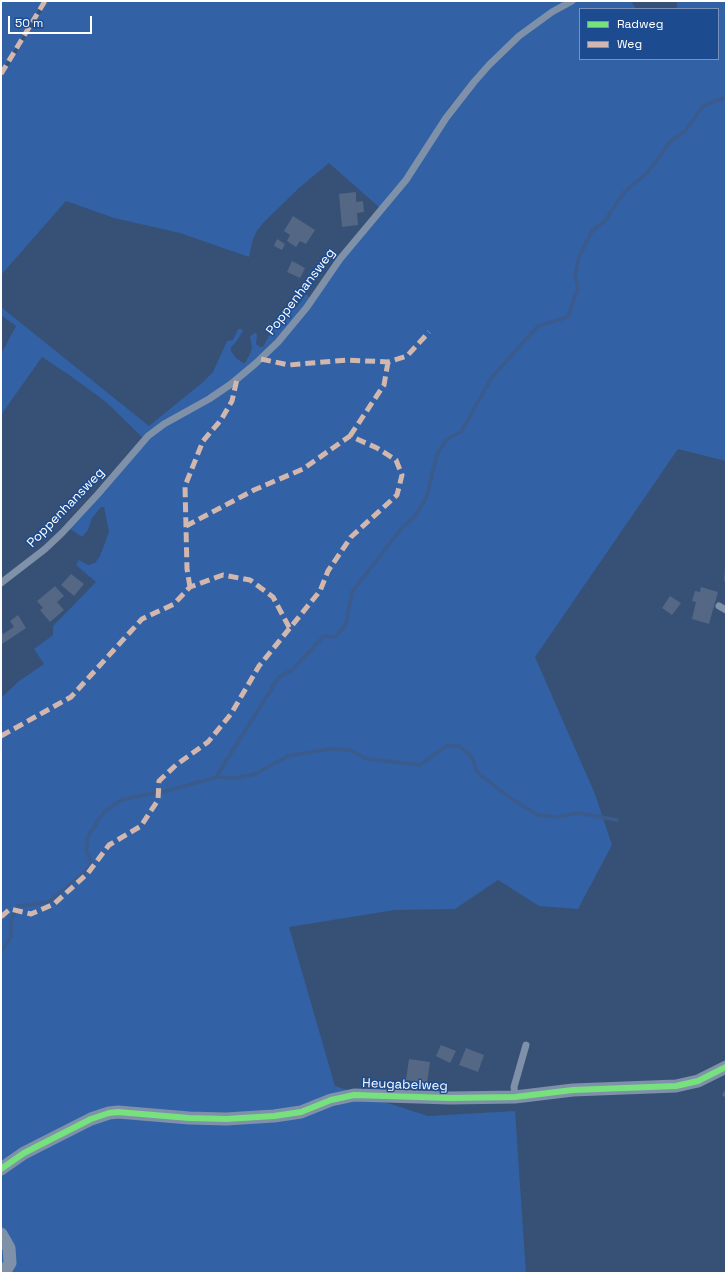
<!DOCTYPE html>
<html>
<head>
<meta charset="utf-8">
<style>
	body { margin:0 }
	#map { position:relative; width:727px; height:1274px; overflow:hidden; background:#375075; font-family:"Space Grotesk",sans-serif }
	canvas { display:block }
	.frame { position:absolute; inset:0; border:2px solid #fff; pointer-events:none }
	.legend { position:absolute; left:579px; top:8px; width:140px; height:52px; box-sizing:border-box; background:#1d4b8f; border:1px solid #7793bc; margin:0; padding:5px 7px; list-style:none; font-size:12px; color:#fff }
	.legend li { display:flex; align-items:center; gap:8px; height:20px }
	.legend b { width:20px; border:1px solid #7793bc }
	.scale { position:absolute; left:8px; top:16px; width:84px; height:18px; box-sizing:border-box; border:2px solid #fff; border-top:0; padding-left:5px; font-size:12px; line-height:14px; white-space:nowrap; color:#fff; -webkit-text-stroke:3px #1d4b8f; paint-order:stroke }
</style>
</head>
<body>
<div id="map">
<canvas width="727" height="1274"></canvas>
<div class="frame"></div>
<ul class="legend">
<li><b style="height:5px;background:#77e17e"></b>Radweg</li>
<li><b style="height:5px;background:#d1b7ad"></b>Weg</li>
</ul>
<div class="scale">50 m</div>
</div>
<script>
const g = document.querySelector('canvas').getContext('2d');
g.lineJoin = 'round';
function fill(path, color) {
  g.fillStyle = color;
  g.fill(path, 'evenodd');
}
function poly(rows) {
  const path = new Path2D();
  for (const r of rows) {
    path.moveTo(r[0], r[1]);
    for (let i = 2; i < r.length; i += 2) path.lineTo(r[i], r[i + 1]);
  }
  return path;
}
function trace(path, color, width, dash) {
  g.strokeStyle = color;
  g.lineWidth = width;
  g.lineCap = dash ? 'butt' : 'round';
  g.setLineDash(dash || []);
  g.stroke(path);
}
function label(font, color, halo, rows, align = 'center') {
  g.font = font + ' "Space Grotesk",sans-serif';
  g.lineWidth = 3;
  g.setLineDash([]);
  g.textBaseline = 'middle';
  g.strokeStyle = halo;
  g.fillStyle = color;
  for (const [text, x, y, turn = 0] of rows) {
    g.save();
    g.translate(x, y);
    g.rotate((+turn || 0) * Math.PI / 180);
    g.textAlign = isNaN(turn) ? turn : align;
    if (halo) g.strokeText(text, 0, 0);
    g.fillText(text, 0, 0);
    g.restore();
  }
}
const green = poly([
	[1,1,44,1,1,72],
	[48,1,566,1,472,80,448,109,417,160,380,208,329,163,299,188,263,223,257,231,253,239,249,257,180,233,114,218,66,201,1,275,1,78],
	[576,1,631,1,636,9,580,9,580,59,679,60,718,59,718,9,677,9,677,1,726,1,726,461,678,449,535,657,595,794,612,845,578,909,539,906,498,880,455,909,395,910,289,927,335,1086,428,1116,515,1111,526,1273,1,1273,1,698,19,681,44,664,34,649,53,635,53,626,96,582,76,565,79,560,88,565,95,563,100,556,109,532,104,507,101,507,92,518,88,530,82,537,69,528,150,438,159,431,257,366,342,260,461,100,505,52,536,26],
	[306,294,310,298,276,340,253,362,229,382,143,438,106,402,72,377,42,357,1,415,1,354,16,326,1,315,1,307,149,426,203,382,213,372,227,341,233,340,238,329,241,329,243,331,236,342,231,347,231,351,236,358,243,363,245,363,251,352,252,347,250,337,253,334,256,333,257,335,256,344,260,347,263,347,277,321,285,313,291,309,297,307]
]);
const stream = poly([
	[216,777,236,778,255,774,288,756,329,749,350,750,367,759,420,765,446,746,459,746,472,757,477,772,510,798,538,815,557,817,579,813,617,820],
	[164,792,216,777,279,677,292,670,324,636,335,637,346,624,352,592,400,530,416,515,427,496,437,454,447,439,461,432,492,377,538,326,568,317,578,288,575,274,579,257,592,231,605,221,624,192,647,173,670,142,686,130,703,106,726,97],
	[18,906,48,902,82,875,92,864,86,850,88,836,104,812,121,800,154,793],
	[1,951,11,937,11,920,15,912]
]);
const building = poly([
	[356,192,356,202,363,201,364,212,357,213,358,225,342,227,339,194],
	[293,216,315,230,306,244,300,241,296,247,287,241,290,235,284,231],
	[277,239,285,244,282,250,274,246],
	[292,261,305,268,300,278,287,272],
	[725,565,726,565,726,581,724,581],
	[71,574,84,584,74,596,61,585],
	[55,586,64,596,57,602,64,610,50,622,40,610,43,608,37,601],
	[701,587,718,592,709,624,692,619,696,602,692,601,695,591,700,592],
	[670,596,681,603,672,615,662,608],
	[18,615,26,628,2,644,1,630,3,634,14,627,10,621],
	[441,1045,456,1051,450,1063,436,1056],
	[466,1048,484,1055,478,1072,459,1065],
	[409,1059,430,1062,427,1083,406,1080],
	[726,1088,726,1098,722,1095]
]);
const service = poly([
	[1,583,45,549,62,533,98,494,148,436,164,424,209,399,231,384,255,364,278,342,307,307,340,259,406,180,446,118,474,82,489,65,519,36,552,12,572,1],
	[719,606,726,610],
	[515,1097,514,1087,526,1045]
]);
const minor = poly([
	[1,1169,24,1153,91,1119,109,1113,118,1112,189,1118,226,1119,274,1116,301,1112,331,1100,354,1095,450,1098,515,1097,573,1090,676,1086,698,1081,726,1067],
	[1,1234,9,1248,10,1263,4,1273]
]);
const quiet = poly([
	[1,74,45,1],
	[261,359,289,365,347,360,388,362,407,356,429,332],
	[350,436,384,385,388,362],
	[190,587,187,569,185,486,203,441,221,420,232,401,237,379],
	[1,736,71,697,142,619,174,604,190,587,223,575,250,580,273,597,290,629],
	[1,917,10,909,31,914,54,904,88,873,109,845,141,826,158,800,159,781,176,765,208,742,231,714,259,666,320,591,328,571,351,537,397,495,402,475,396,460,377,448,350,436,303,469,254,490,186,526]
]);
const cycleway = poly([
	[1,1169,24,1153,91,1119,109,1113,118,1112,189,1118,226,1119,274,1116,301,1112,331,1100,354,1095,450,1098,515,1097,573,1090,676,1086,698,1081,726,1067]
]);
const streetNames = [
	["Poppenhansweg",301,292,-53],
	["Poppenhansweg",66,508,-46],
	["Heugabelweg",405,1085,2]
];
fill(green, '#3261a5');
trace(stream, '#3b5b8c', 3.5);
fill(building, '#546885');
trace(service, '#7e91a8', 7);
trace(minor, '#7e91a8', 13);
trace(quiet, '#d1b7ad', 5, [10, 5]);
trace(cycleway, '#77e17e', 6);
label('13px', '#fff', '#1d4b8f', streetNames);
</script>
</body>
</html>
